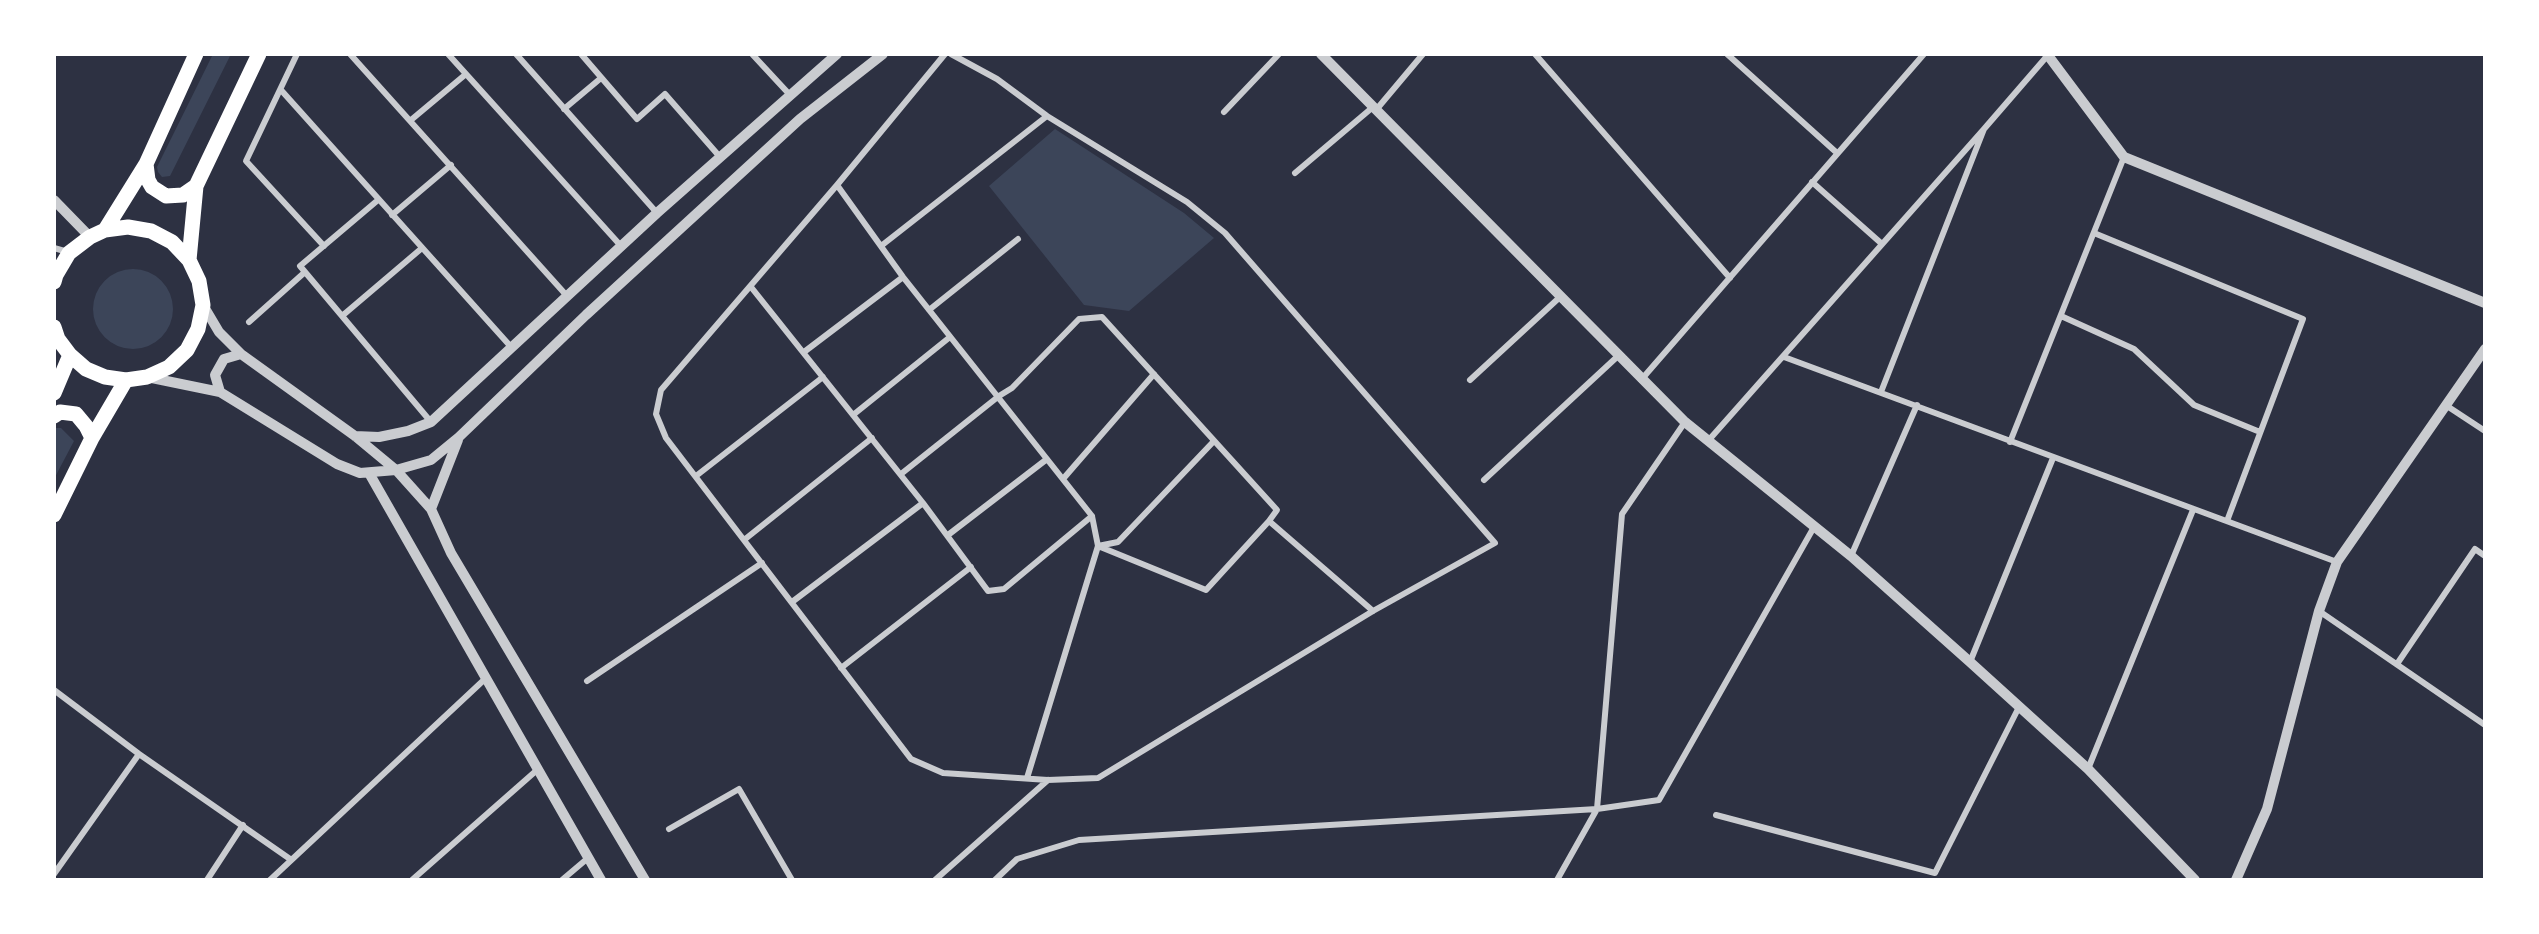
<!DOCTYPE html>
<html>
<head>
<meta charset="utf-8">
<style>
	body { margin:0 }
	#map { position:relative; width:2539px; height:934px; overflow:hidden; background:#2d3142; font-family:"Alegreya Sans",sans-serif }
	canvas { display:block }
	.frame { position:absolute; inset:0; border:56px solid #fff; pointer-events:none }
</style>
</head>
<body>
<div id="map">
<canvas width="2539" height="934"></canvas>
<div class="frame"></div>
</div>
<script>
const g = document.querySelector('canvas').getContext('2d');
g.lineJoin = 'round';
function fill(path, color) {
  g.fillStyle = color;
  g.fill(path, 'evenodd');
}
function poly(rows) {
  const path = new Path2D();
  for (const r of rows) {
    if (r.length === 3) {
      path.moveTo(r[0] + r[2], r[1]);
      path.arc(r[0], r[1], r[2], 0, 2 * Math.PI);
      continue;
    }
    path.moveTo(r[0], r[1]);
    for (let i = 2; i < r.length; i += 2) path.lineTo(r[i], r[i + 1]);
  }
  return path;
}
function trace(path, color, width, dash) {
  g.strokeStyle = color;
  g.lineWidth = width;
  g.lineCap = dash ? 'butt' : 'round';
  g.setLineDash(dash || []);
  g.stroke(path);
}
const green = poly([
	[213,54,231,54,170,176,162,177,158,172,157,167],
	[1055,129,1184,213,1214,238,1129,311,1084,305,989,186],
	[133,309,40],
	[54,428,61,428,74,441,54,479]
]);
const minor = poly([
	[297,54,246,161,324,246],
	[350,54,567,296],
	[448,54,621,246],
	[516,54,657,213],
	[581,54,637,119,665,94,720,157],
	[752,54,790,95],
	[945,54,837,185,661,390,656,414,666,438,911,759,943,773,1048,780,1098,778,1373,611,1495,543,1225,233,1187,202,1047,116,997,79,951,54],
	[1535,54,1730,278],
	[1727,54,1837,153],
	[281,90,512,348],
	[564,109,601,78],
	[1376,110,1423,54],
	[1224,112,1279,54],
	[411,120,466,74],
	[1295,173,1373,107],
	[1812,182,1882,244],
	[837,185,903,277,1092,516,1098,546,1027,778],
	[378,200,300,266,431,422],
	[392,215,451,165],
	[2094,233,2303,319,2227,521],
	[881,246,1047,116],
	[54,248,68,252],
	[751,287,923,503,988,591,1004,589,1092,516],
	[929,310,1018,239],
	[342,316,422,248],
	[2061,316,2134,349,2194,405,2260,432],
	[249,322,305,272],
	[804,352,903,277],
	[1784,357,2337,562],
	[1470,380,1560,297],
	[1641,380,1924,54],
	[1881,392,1984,129,2048,55],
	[2447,406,2485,431],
	[853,415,950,337],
	[1708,441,1984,129],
	[2010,442,2124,157],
	[901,474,999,396,1012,388,1079,319,1102,317,1277,510,1269,521,1373,611],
	[696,476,823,377],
	[1063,479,1154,374],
	[1484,480,1618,356],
	[948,535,1047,459],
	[744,540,872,438],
	[1098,546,1206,590,1269,521],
	[1098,546,1118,542,1214,441],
	[1851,556,1917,405],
	[792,602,923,503],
	[2319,611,2485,725],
	[1970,662,2053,458],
	[2397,664,2475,549,2485,556],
	[841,668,971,567],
	[587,681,762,563],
	[54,690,139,754,290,859],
	[2088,769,2193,510],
	[1716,815,1935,873,2019,707],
	[669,829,739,789,792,880],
	[54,874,139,754],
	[207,880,243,825],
	[270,880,486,678],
	[412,880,537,770],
	[562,880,588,858],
	[935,880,1048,780],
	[995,880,1017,859,1079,840,1597,809,1659,800,1814,527],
	[1557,880,1597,809,1622,514,1685,422]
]);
const tertiary = poly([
	[1321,54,1685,422,1851,556,1970,662,2088,769,2195,880],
	[2047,54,2124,157,2485,303],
	[54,200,90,237],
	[203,305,219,332,241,354,355,436,396,470,431,509,451,553,645,880],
	[147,377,220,392,337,464,360,473,396,470,431,460,459,437,586,315,800,119,883,54],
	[220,392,215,375,224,359,241,354],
	[355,436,379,437,408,431,431,422,657,213,837,54],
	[369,473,601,880],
	[431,509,458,440],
	[2236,880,2267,809,2319,611,2337,562,2485,349]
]);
const primary = poly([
	[146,164,148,180,152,187,166,196,183,195,196,186],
	[105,230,146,164,196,54],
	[189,260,196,186,259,54],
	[54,282,56,275,69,253,90,237,105,230,128,227,151,231,172,242,189,260,199,281,203,305,198,329,187,350,169,367,147,377,126,380,105,377,86,369,70,355,58,339,54,327],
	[54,393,70,355],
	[54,416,60,412,76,414,86,426,92,438],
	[54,515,92,438,126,380]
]);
fill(green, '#3c4559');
trace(minor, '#caccd0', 6);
trace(tertiary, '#caccd0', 10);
trace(primary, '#fff', 15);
</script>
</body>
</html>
